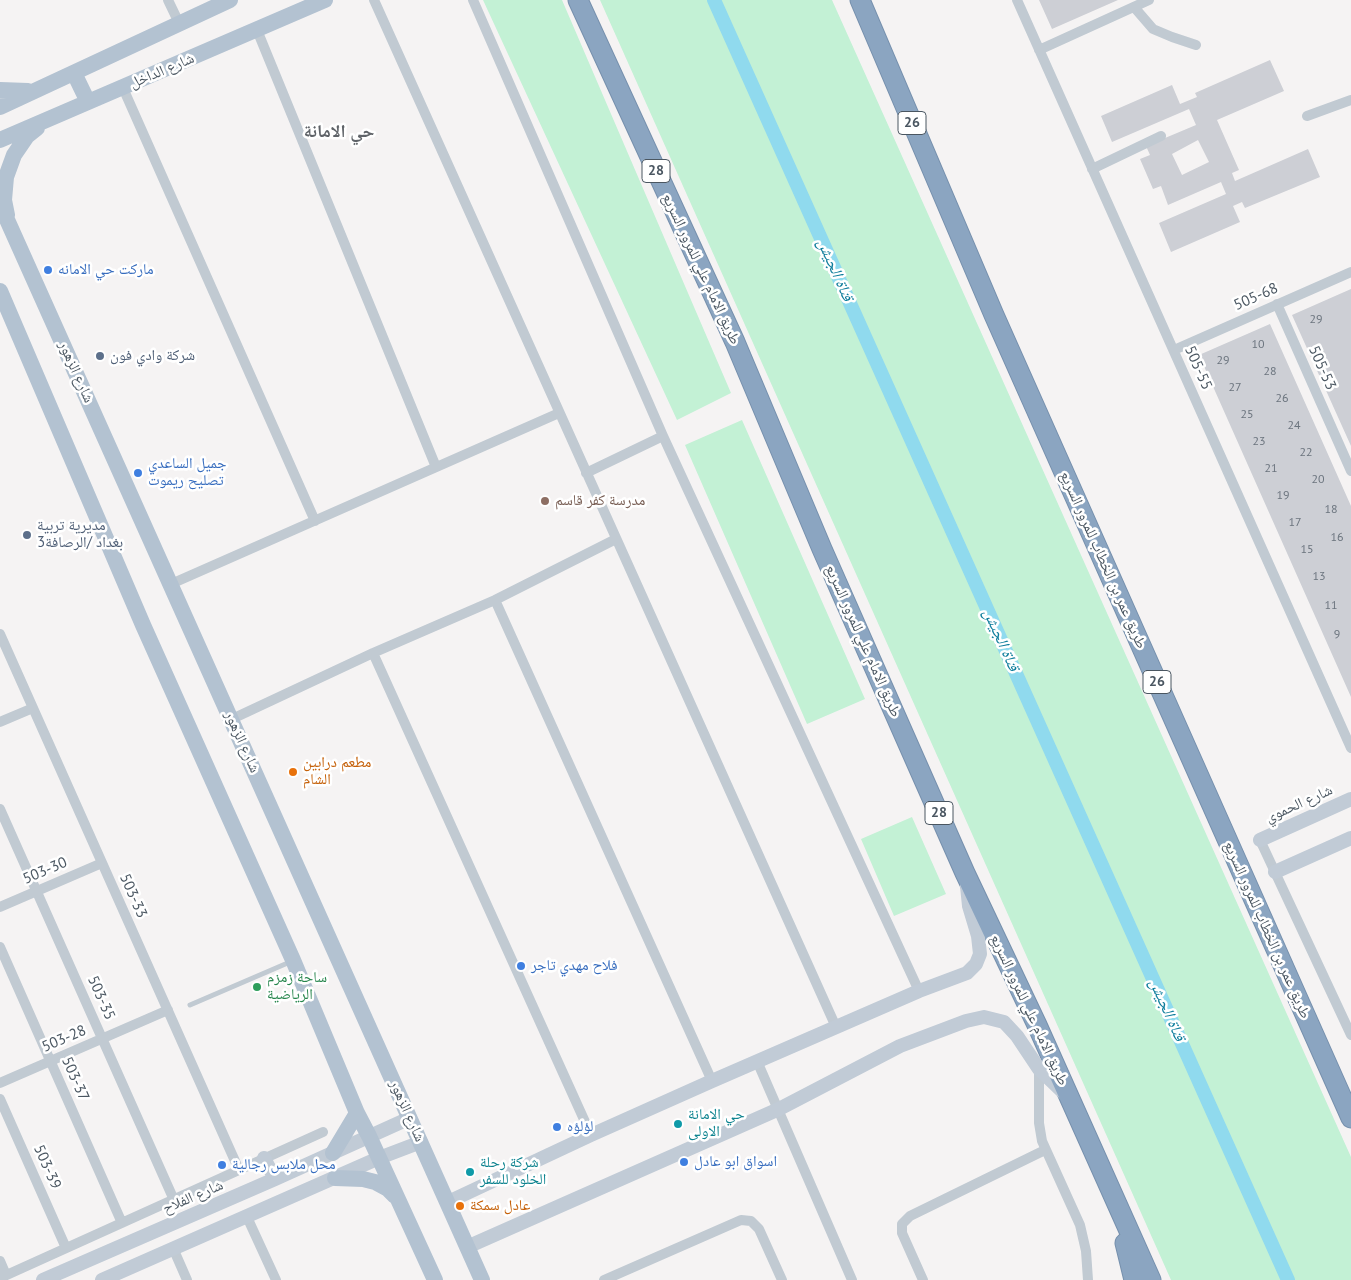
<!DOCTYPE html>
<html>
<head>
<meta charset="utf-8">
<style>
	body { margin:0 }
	canvas { display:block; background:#f5f3f3 }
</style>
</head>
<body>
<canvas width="1351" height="1280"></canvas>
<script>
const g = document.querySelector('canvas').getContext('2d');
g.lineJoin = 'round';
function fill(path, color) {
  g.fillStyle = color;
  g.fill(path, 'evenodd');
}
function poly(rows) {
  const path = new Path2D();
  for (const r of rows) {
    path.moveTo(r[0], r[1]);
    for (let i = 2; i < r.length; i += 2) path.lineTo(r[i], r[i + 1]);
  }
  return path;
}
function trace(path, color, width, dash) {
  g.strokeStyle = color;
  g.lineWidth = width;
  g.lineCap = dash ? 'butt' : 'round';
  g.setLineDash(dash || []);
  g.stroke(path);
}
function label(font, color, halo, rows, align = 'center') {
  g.font = font + ' "PT Sans","Noto Naskh Arabic",sans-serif';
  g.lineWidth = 5;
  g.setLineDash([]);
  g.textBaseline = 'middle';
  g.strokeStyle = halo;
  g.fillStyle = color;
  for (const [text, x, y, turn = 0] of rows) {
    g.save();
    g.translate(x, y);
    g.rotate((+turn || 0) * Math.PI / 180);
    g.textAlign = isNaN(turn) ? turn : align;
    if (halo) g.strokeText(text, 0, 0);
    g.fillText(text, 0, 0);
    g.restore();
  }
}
const green = poly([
	[483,0,562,0,731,393,677,420],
	[600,0,832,0,1351,1157,1351,1280,1171,1280],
	[742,420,865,699,807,724,685,445],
	[912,817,946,894,894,916,861,839]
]);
const canal = poly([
	[714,0,1288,1280]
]);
const building = poly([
	[1039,0,1118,0,1052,29],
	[1270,60,1284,91,1217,120,1239,170,1232,173,1235,181,1308,149,1320,177,1245,208,1242,202,1233,206,1240,222,1171,252,1159,223,1226,194,1221,182,1168,205,1161,186,1153,189,1140,159,1150,155,1146,146,1196,125,1189,109,1112,142,1101,116,1172,85,1180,104,1197,97,1195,93],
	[1198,140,1209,162,1182,175,1172,154],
	[1351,289,1351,446,1292,315],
	[1270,324,1351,506,1351,697,1199,355]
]);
const lane = poly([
	[190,1005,290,962]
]);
const street = poly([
	[168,0,179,23],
	[374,0,836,1027],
	[473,0,663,436,919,991],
	[1017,0,1351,748],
	[1134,7,1153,29,1172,37,1196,45],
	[257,30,436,467],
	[1039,50,1149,0],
	[123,88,315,521],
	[1307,116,1351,100],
	[1092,169,1161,136],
	[1277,304,1351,471],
	[1174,350,1351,272],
	[586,473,663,436],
	[171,584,559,413],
	[495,600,712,1081],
	[0,634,239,1170],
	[373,653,591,1135],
	[232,719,373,653,495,600,616,539],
	[0,722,33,708],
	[0,809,174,1200],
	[1260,840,1351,1035],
	[0,907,102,863],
	[0,947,122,1223],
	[757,1061,852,1280],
	[1039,1069,1039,1123,1042,1141,1080,1225,1086,1251,1088,1280],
	[0,1083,168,1010],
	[0,1099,66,1248],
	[247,1217,276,1280],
	[173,1248,187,1280],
	[0,1261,6,1275],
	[0,1278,323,1132],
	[604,1280,741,1220,751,1221,759,1229,782,1280],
	[923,1280,902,1233,902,1224,910,1216,1045,1150]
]);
const secondary = poly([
	[1260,840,1351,799],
	[1275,872,1351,838],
	[264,1158,275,1179],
	[448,1202,591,1135,712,1081,919,991,967,973,976,964,980,954,978,936,969,906,967,886],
	[467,1247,779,1109,900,1046,966,1021,984,1017,1004,1022,1017,1036,1039,1069,1065,1094],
	[43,1280,275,1179,410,1118],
	[102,1280,379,1158,421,1142]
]);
const primary = poly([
	[74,73,88,102],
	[0,90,28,91],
	[0,107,230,0],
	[0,140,325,0],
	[0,204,482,1280],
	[7,215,4,200,6,177,14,155,27,136,37,128],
	[0,291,143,625,293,960,357,1113,369,1136,435,1280],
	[333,1153,357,1113],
	[335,1178,363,1179,375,1182,388,1189,395,1196]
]);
const highway = poly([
	[578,0,735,342,822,549,965,873,1037,1025,1151,1280],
	[860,0,994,315,1351,1118],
	[1125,1243,1134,1280]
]);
const markers = [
	[48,270,5,"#3f7fe0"],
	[100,356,5,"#5c6f8a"],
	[138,473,5,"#3f7fe0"],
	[545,501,5,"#8d6e63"],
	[27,535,5,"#5c6f8a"],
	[293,772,5,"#e8710a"],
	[521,966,5,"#3f7fe0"],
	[257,987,5,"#2e9e5b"],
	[678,1124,5,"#0f9aa8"],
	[557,1127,5,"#3f7fe0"],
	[684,1162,5,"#3f7fe0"],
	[222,1165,5,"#3f7fe0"],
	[470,1172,5,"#0f9aa8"],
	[460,1206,5,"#e8710a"]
];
const numberNames = [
	["29",1316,320],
	["10",1258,345],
	["29",1223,361],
	["28",1270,372],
	["27",1235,388],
	["26",1282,399],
	["25",1247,415],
	["24",1294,426],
	["23",1259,442],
	["22",1306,453],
	["21",1271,469],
	["20",1318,480],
	["19",1283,496],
	["18",1331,510],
	["17",1295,523],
	["16",1337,538],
	["15",1307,550],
	["13",1319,577],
	["11",1331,606],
	["9",1337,635]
];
const shields = [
	[912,123,28],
	[656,171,28],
	[1157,682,28],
	[939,813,28]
];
const shieldNames = [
	["26",912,123],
	["28",656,171],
	["26",1157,682],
	["28",939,813]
];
const streetNames = [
	["شارع الداخل",162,71,-23],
	["طريق الامام علي للمرور السريع",701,269,65],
	["505-68",1256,297,-24],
	["505-55",1198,368,66],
	["505-53",1322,368,66],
	["شارع الزهور",76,372,66],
	["طريق عمر بن الخطاب للمرور السريع",1103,560,66],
	["طريق الامام علي للمرور السريع",863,641,66],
	["شارع الزهور",242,742,66],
	["شارع الحموي",1299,804,-24],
	["503-30",45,871,-23],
	["503-33",133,896,66],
	["طريق عمر بن الخطاب للمرور السريع",1267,930,66],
	["503-35",101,998,66],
	["طريق الامام علي للمرور السريع",1029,1010,65],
	["503-28",64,1039,-23],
	["503-37",75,1079,66],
	["شارع الزهور",407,1111,66],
	["503-39",47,1167,66],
	["شارع الفلاح",193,1197,-23]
];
const shopNames = [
	["ماركت حي الامانه",58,270],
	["جميل الساعدي",148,464],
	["تصليح ريموت",148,481],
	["فلاح مهدي تاجر",531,966],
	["لؤلؤه",567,1127],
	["اسواق ابو عادل",694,1162],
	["محل ملابس رجالية",232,1165]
];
const serviceNames = [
	["شركة وادي فون",110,356],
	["مديرية تربية",37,526],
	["بغداد /الرصافة3",37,543]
];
const educationNames = [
	["مدرسة كفر قاسم",555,501]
];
const foodNames = [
	["مطعم درابين",303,763],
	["الشام",303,780],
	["عادل سمكة",470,1206]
];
const leisureNames = [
	["ساحة زمزم",267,978],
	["الرياضية",267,995]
];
const cultureNames = [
	["حي الامانة",688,1115],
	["الاولى",688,1132],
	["شركة رحلة",480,1163],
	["الخلود للسفر",480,1180]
];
const waterNames = [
	["قناة الجيش",835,270,66],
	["قناة الجيش",1001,640,66],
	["قناة الجيش",1167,1010,66]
];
const quarterNames = [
	["حي الامانة",339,132]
];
fill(green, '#c3f1d5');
trace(canal, '#90daee', 14);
fill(building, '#cdcfd5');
trace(highway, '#7690ad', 21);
trace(lane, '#c1cad2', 5);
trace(street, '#c1cad2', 10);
trace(secondary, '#c1cbd6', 14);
trace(primary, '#b3c2d1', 16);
trace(highway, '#8ba5c1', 19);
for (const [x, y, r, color] of markers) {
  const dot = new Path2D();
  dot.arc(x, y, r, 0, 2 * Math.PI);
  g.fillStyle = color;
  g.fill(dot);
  trace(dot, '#fff', 2);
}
label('12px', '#6b747e', null, numberNames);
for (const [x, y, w] of shields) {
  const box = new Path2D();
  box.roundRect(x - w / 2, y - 11.5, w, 23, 4);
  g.fillStyle = '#fff';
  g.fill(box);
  trace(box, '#4a5661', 1);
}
label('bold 14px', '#4a5661', null, shieldNames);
label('15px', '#4a5661', '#fff', streetNames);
label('15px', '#366cbe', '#fff', shopNames, 'left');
label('15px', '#4e5e75', '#fff', serviceNames, 'left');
label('15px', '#785e54', '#fff', educationNames, 'left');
label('15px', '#c56008', '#fff', foodNames, 'left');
label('15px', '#27864d', '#fff', leisureNames, 'left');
label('15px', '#0d838f', '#fff', cultureNames, 'left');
label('italic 16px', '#0c7c9b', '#fff', waterNames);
label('bold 18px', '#5f6368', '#fff', quarterNames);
</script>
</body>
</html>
